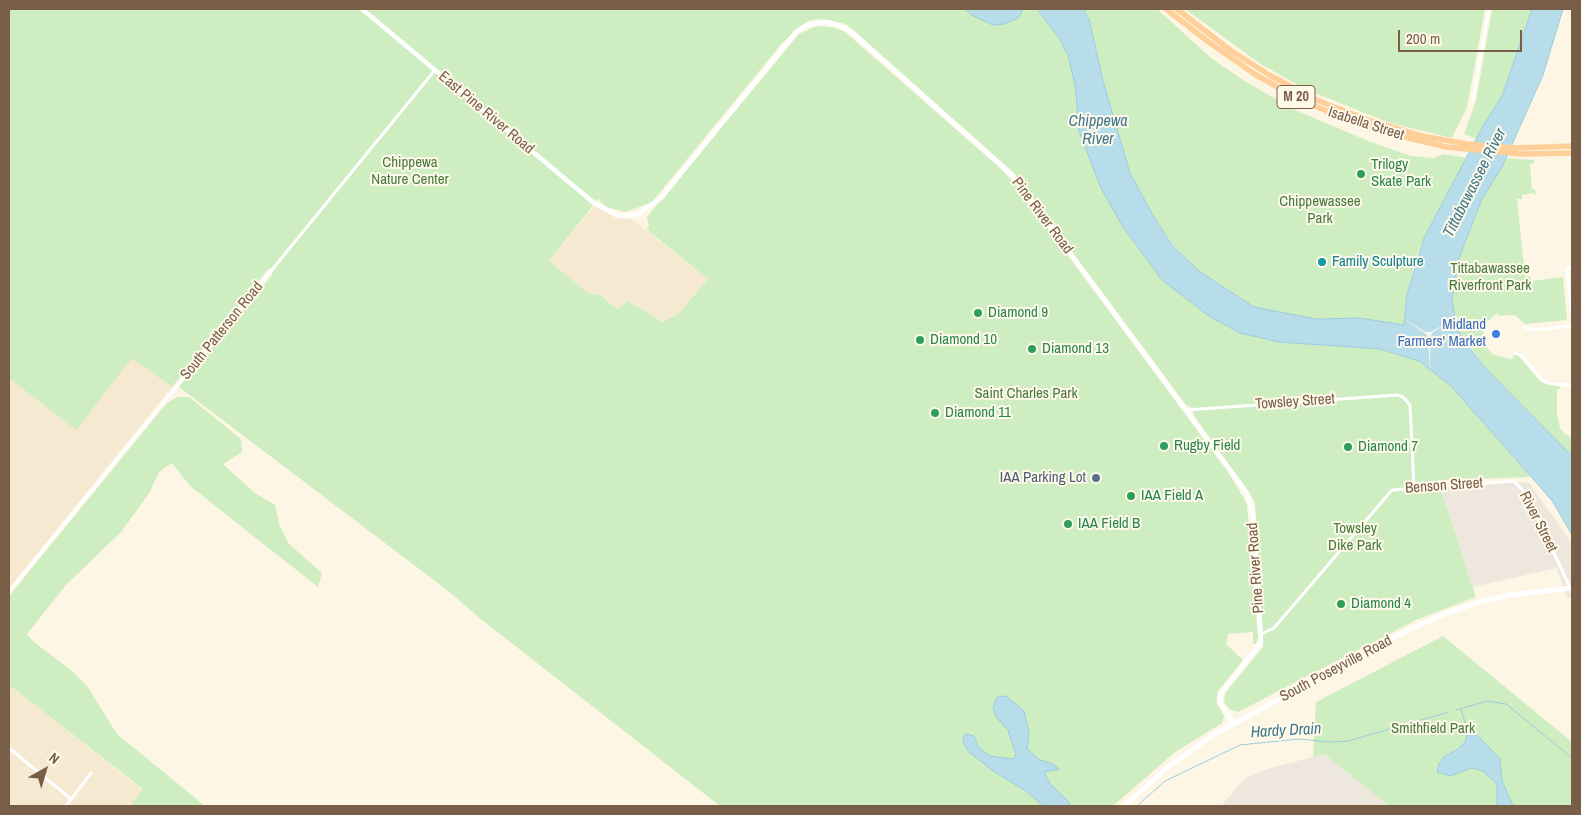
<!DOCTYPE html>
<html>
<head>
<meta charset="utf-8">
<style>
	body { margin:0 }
	#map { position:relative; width:1581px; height:815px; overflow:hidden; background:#fef6e4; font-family:"Archivo Narrow",sans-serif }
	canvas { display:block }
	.frame { position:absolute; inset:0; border:10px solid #795e47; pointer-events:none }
	.north { position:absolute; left:20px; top:745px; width:50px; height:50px; -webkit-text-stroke:4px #fff9ec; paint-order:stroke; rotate:39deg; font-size:14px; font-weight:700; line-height:20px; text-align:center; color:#795e47 }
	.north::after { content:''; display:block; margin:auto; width:18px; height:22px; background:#795e47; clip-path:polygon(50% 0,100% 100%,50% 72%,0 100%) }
	.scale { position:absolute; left:1398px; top:30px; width:124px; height:22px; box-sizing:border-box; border:2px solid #795e47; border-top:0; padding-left:6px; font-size:15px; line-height:18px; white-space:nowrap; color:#795e47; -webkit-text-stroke:4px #fff9ec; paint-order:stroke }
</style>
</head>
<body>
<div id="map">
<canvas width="1581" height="815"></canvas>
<div class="frame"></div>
<div class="north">N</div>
<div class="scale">200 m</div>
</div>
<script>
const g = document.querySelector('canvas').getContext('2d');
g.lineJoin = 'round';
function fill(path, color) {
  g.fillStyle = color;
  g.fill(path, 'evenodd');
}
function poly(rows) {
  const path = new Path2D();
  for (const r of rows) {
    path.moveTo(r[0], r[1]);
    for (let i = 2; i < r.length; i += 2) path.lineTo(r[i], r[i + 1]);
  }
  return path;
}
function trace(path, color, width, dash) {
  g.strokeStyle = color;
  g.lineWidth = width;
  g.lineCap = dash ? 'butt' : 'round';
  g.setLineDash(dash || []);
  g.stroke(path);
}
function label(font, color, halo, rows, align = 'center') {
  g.font = font + ' "Archivo Narrow",sans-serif';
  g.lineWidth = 4;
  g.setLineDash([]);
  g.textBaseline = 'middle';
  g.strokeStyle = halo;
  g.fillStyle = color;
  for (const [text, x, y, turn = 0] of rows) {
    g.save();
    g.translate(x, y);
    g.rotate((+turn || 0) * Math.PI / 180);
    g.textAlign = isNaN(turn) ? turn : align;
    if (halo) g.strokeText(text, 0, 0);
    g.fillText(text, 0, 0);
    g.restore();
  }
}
const residential = poly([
	[594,206,616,218,632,219,708,279,678,314,663,322,627,301,619,309,600,295,588,293,549,261],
	[132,357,172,387,9,588,9,378],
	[9,685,143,790,130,806,9,806]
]);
const industrial = poly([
	[1516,482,1529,483,1572,543,1572,597,1567,598,1557,568,1473,587,1441,488],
	[1324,754,1389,806,1221,806,1245,778,1271,768]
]);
const green = poly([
	[9,9,965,9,973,16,1037,9,1059,38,1068,55,1075,85,1076,107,1123,227,1162,280,1240,333,1279,342,1380,349,1419,361,1450,385,1531,477,1438,480,1476,597,1416,620,1238,712,1231,710,1224,703,1225,693,1263,647,1255,502,1249,492,1194,416,1192,408,1186,405,1013,172,852,29,846,24,829,20,817,19,806,22,783,42,652,202,626,212,606,207,598,199,549,261,588,293,600,295,618,309,627,301,663,322,678,314,708,279,646,229,649,226,647,217,799,34,817,26,836,28,845,32,999,167,1015,184,1228,472,1247,504,1258,638,1256,644,1253,644,1253,632,1228,634,1226,644,1243,660,1218,691,1216,702,1224,716,1222,723,1175,752,1113,806,720,806,482,620,447,590,179,387,273,274,269,268,172,387,132,358,76,430,9,378],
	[1083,9,1157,9,1211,58,1243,80,1293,109,1368,141,1411,156,1433,158,1443,154,1467,158,1424,238,1417,255,1407,294,1405,325,1360,318,1316,319,1254,307,1199,271,1174,246,1155,219,1130,173,1103,81,1089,19],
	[1185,9,1485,9,1467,107,1452,138,1390,123,1305,89,1259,63],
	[1492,9,1532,9,1502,96,1477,139,1464,134,1476,101],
	[1506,158,1534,160,1534,163,1530,164,1532,189,1535,189,1536,196,1533,193,1522,195,1522,199,1517,199,1525,276,1530,276,1531,281,1563,277,1567,320,1525,324,1515,315,1498,316,1497,313,1485,324,1482,339,1492,354,1509,359,1514,358,1513,355,1518,355,1540,381,1560,387,1561,389,1557,389,1557,414,1560,428,1565,435,1567,434,1572,440,1572,456,1488,371,1457,329,1452,300,1459,258,1482,199],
	[177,397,189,397,241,439,242,452,223,464,255,493,275,505,279,524,289,544,322,573,318,587,190,486,172,463,159,472,150,492,121,532,66,585,27,634,34,642,72,671,87,686,117,734,205,806,130,806,143,789,9,685,9,596,166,404],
	[1443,636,1572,742,1572,806,1389,806,1324,754,1313,757,1316,702]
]);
const water = poly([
	[965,9,1023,9,1023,10,1018,18,1004,24,993,25,973,16,965,9],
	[1037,9,1083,9,1089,19,1103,81,1130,173,1155,219,1173,246,1199,271,1254,307,1316,319,1360,318,1404,325,1407,294,1424,238,1483,126,1502,96,1532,9,1563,9,1543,75,1502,167,1482,199,1459,258,1452,300,1457,329,1468,346,1488,371,1572,456,1572,535,1553,502,1535,481,1450,385,1419,361,1380,349,1279,342,1240,333,1209,316,1162,280,1123,227,1101,188,1079,131,1075,85,1068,55,1059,38,1037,9],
	[1006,696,1024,711,1029,732,1027,749,1040,760,1053,764,1059,769,1044,772,1050,784,1067,800,1071,806,1043,806,1026,791,993,771,968,751,963,742,964,735,968,734,974,736,979,748,990,756,1013,759,1016,755,1008,730,996,717,993,707,997,697,1006,696],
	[1465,722,1500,759,1502,781,1513,806,1497,806,1497,784,1483,771,1471,768,1451,776,1437,772,1439,764,1444,757,1458,749,1465,742,1467,734,1465,722]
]);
const pier = poly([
	[1457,317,1432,333,1430,338,1430,371,1428,337,1425,333,1403,319,1426,332,1431,332]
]);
const stream = poly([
	[1461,709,1465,722],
	[1456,710,1487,701,1506,704,1572,758],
	[1137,806,1165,781,1240,745,1299,739,1331,742,1348,741,1449,712]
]);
const minor = poly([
	[1473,100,1489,9],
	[1572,267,1567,268,1572,319],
	[1524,327,1533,330,1572,326],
	[1515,353,1522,356,1543,381,1551,384,1572,385],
	[1186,410,1397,395,1403,397,1410,405,1414,487],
	[9,592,435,70],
	[1261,634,1274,628,1392,490,1514,481,1527,495,1572,592],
	[9,748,71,799],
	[66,806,91,773]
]);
const tertiary = poly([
	[362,9,594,203,620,216,638,214,661,198,797,31,807,25,827,22,845,28,855,35,1013,176,1247,493,1253,515,1261,642,1220,695,1221,704,1234,724]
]);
const secondary = poly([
	[1124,806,1168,767,1213,735,1406,631,1449,612,1483,601,1510,595,1572,588]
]);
const trunk = poly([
	[1166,9,1210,43,1256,75,1305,102,1356,123,1392,134,1446,147,1521,154,1572,153],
	[1177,9,1230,50,1271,76,1319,101,1371,121,1422,136,1467,144,1517,148,1572,146]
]);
const markers = [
	[1361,174,5,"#2e9e5b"],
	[1322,262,5,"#0f9aa8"],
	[978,313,5,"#2e9e5b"],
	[1496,334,5,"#3f7fe0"],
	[920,340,5,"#2e9e5b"],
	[1032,349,5,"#2e9e5b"],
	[935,413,5,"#2e9e5b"],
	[1164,446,5,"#2e9e5b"],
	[1348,447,5,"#2e9e5b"],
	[1096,478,5,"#5c6f8a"],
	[1131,496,5,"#2e9e5b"],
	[1068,524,5,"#2e9e5b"],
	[1341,604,5,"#2e9e5b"]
];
const shields = [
	[1296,97,38]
];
const shieldNames = [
	["M 20",1296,97]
];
const streetNames = [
	["East Pine River Road",486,113,40],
	["Isabella Street",1366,124,18],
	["Pine River Road",1042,216,53],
	["South Patterson Road",222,331,-51],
	["Towsley Street",1295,402,-4],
	["Benson Street",1444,486,-4],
	["River Street",1538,522,63],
	["Pine River Road",1256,568,-94],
	["South Poseyville Road",1336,669,-28]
];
const parkNames = [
	["Chippewa",410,163],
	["Nature Center",410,180],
	["Chippewassee",1320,202],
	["Park",1320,219],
	["Tittabawassee",1490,269],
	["Riverfront Park",1490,286],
	["Saint Charles Park",1026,394],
	["Towsley",1355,529],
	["Dike Park",1355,546],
	["Smithfield Park",1433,729]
];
const leisureNames = [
	["Trilogy",1371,165],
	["Skate Park",1371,182],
	["Diamond 9",988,313],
	["Diamond 10",930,340],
	["Diamond 13",1042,349],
	["Diamond 11",945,413],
	["Rugby Field",1174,446],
	["Diamond 7",1358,447],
	["IAA Field A",1141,496],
	["IAA Field B",1078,524],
	["Diamond 4",1351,604]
];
const cultureNames = [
	["Family Sculpture",1332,262]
];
const shopNames = [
	["Midland",1486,325],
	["Farmers' Market",1486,342]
];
const serviceNames = [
	["IAA Parking Lot",1086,478]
];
const waterNames = [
	["Chippewa",1098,122],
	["River",1098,140],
	["Tittabawassee River",1475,183,-63],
	["Hardy Drain",1286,731,-3]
];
fill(residential, '#f6e9d1');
fill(industrial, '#ede7de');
fill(green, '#ceedc1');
fill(water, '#b6dde9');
trace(water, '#9cccdc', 1);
fill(pier, '#fef6e4');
trace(stream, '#9cccdc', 1);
trace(minor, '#fff', 3);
trace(tertiary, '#fff', 4.5);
trace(secondary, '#fff', 5);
trace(trunk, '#fecf98', 5.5);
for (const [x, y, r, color] of markers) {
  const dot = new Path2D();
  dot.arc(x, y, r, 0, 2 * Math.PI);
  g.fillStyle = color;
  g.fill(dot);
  trace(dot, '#fff9ec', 2);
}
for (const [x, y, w] of shields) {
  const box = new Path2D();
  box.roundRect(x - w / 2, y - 11.5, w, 23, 4);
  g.fillStyle = '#fff9ec';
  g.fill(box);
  trace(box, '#795e47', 1);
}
label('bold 14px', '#795e47', null, shieldNames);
label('15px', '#795e47', '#fff9ec', streetNames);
label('15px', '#477a3c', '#fff9ec', parkNames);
label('15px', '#27864d', '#fff9ec', leisureNames, 'left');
label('15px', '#0d838f', '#fff9ec', cultureNames, 'left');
label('15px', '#366cbe', '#fff9ec', shopNames, 'right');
label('15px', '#4e5e75', '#fff9ec', serviceNames, 'right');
label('italic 16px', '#3f798e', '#fff9ec', waterNames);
</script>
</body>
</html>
